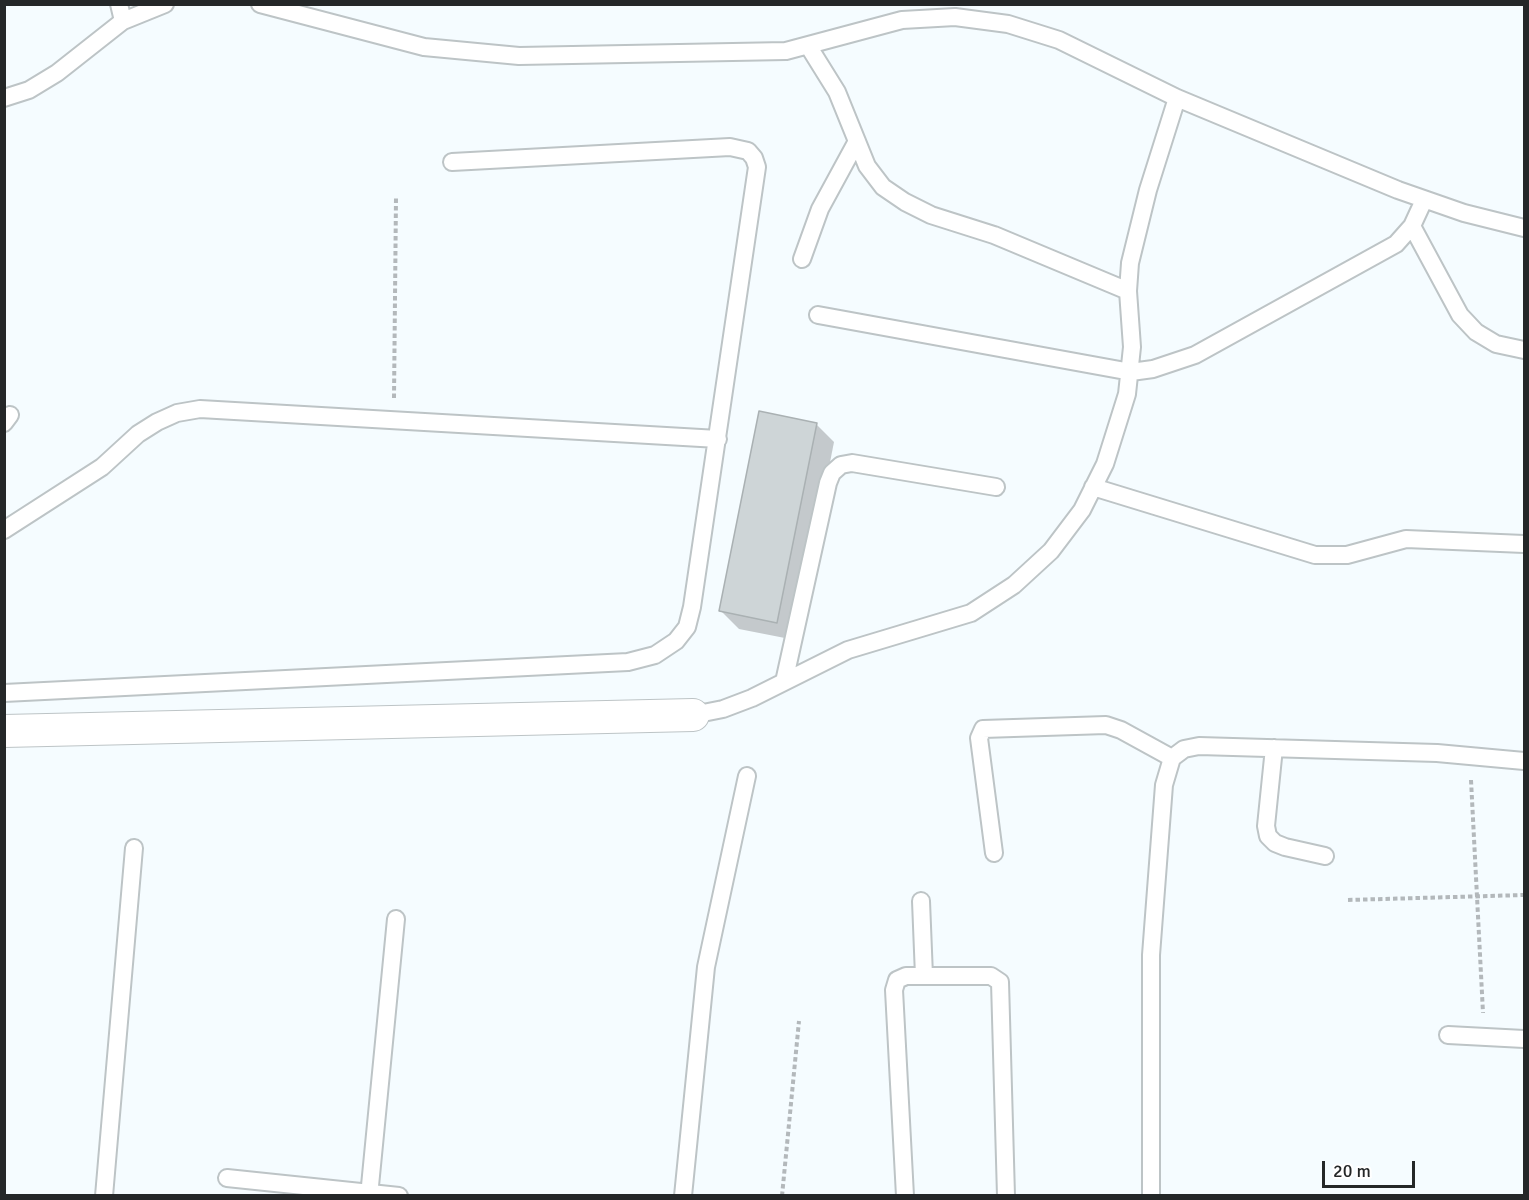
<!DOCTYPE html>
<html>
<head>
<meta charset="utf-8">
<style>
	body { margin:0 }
	#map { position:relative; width:1529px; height:1200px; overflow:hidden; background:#f5fcff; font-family:Signika,sans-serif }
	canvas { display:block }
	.frame { position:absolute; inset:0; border:6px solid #242728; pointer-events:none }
	.scale { position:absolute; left:1322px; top:1161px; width:93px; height:27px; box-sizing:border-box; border:3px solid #242728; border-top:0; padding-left:8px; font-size:18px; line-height:21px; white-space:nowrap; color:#242728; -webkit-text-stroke:4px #fff; paint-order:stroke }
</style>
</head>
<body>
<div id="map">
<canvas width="1529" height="1200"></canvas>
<div class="frame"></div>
<div class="scale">20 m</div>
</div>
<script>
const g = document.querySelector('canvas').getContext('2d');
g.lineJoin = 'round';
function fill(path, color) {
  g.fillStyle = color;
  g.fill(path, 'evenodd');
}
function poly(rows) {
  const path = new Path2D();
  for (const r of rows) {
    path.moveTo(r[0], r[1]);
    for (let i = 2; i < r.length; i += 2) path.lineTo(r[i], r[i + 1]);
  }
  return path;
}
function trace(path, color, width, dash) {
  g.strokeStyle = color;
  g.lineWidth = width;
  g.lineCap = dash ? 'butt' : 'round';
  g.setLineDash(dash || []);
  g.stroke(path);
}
const shadow = poly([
	[816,424,834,442,795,640,739,629,721,611]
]);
const building = poly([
	[759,411,817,423,777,623,719,611,759,411]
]);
const path = poly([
	[394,398,396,197],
	[1471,780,1483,1013],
	[1348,900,1524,895],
	[782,1196,799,1021]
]);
const lane = poly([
	[119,4,123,21],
	[260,4,424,47,519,56,786,51,902,20,955,17,1008,24,1059,40,1177,98,1398,190,1464,213,1524,228],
	[809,47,837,92,867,166,883,187,905,202,931,215,994,235,1128,291],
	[4,98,29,90,57,73,123,21,165,4],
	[1412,226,1460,315,1476,332,1496,344,1524,350],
	[802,259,820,209,857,141],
	[818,315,1131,372,1153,369,1195,355,1396,244,1412,226,1424,200],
	[4,423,10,415],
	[1093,487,1315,555,1347,555,1406,539,1524,544],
	[4,530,102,467,138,434,157,422,177,413,200,409,718,439],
	[784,682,828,483,832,473,841,465,852,463,996,487],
	[4,693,628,662,655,655,676,641,687,627,692,607,757,167,754,158,748,151,730,147,452,162],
	[693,715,723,709,752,698,848,650,971,613,1014,585,1051,551,1082,510,1105,464,1127,394,1132,347,1128,291,1130,263,1148,190,1177,98],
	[1274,748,1266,826,1268,836,1275,843,1285,847,1325,856],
	[994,853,979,738,983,729,1106,725,1121,730,1172,758],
	[921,901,924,976],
	[1448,1035,1524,1039],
	[227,1178,399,1196],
	[104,1196,134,848],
	[369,1196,396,919],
	[683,1196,706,967,747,776],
	[905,1196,894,990,897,980,906,976,991,976,1000,982,1006,1196],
	[1151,1196,1151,955,1164,785,1172,758,1184,749,1199,746,1437,753,1524,761]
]);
const street = poly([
	[4,731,693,715]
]);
fill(shadow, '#0003');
fill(building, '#ced5d7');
trace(building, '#aab1b3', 1.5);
trace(lane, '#bdc4c6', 20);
trace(street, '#bdc4c6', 34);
trace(path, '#b3b8bb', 4, [4.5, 3]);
trace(lane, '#fff', 16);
trace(street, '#fff', 32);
</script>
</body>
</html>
